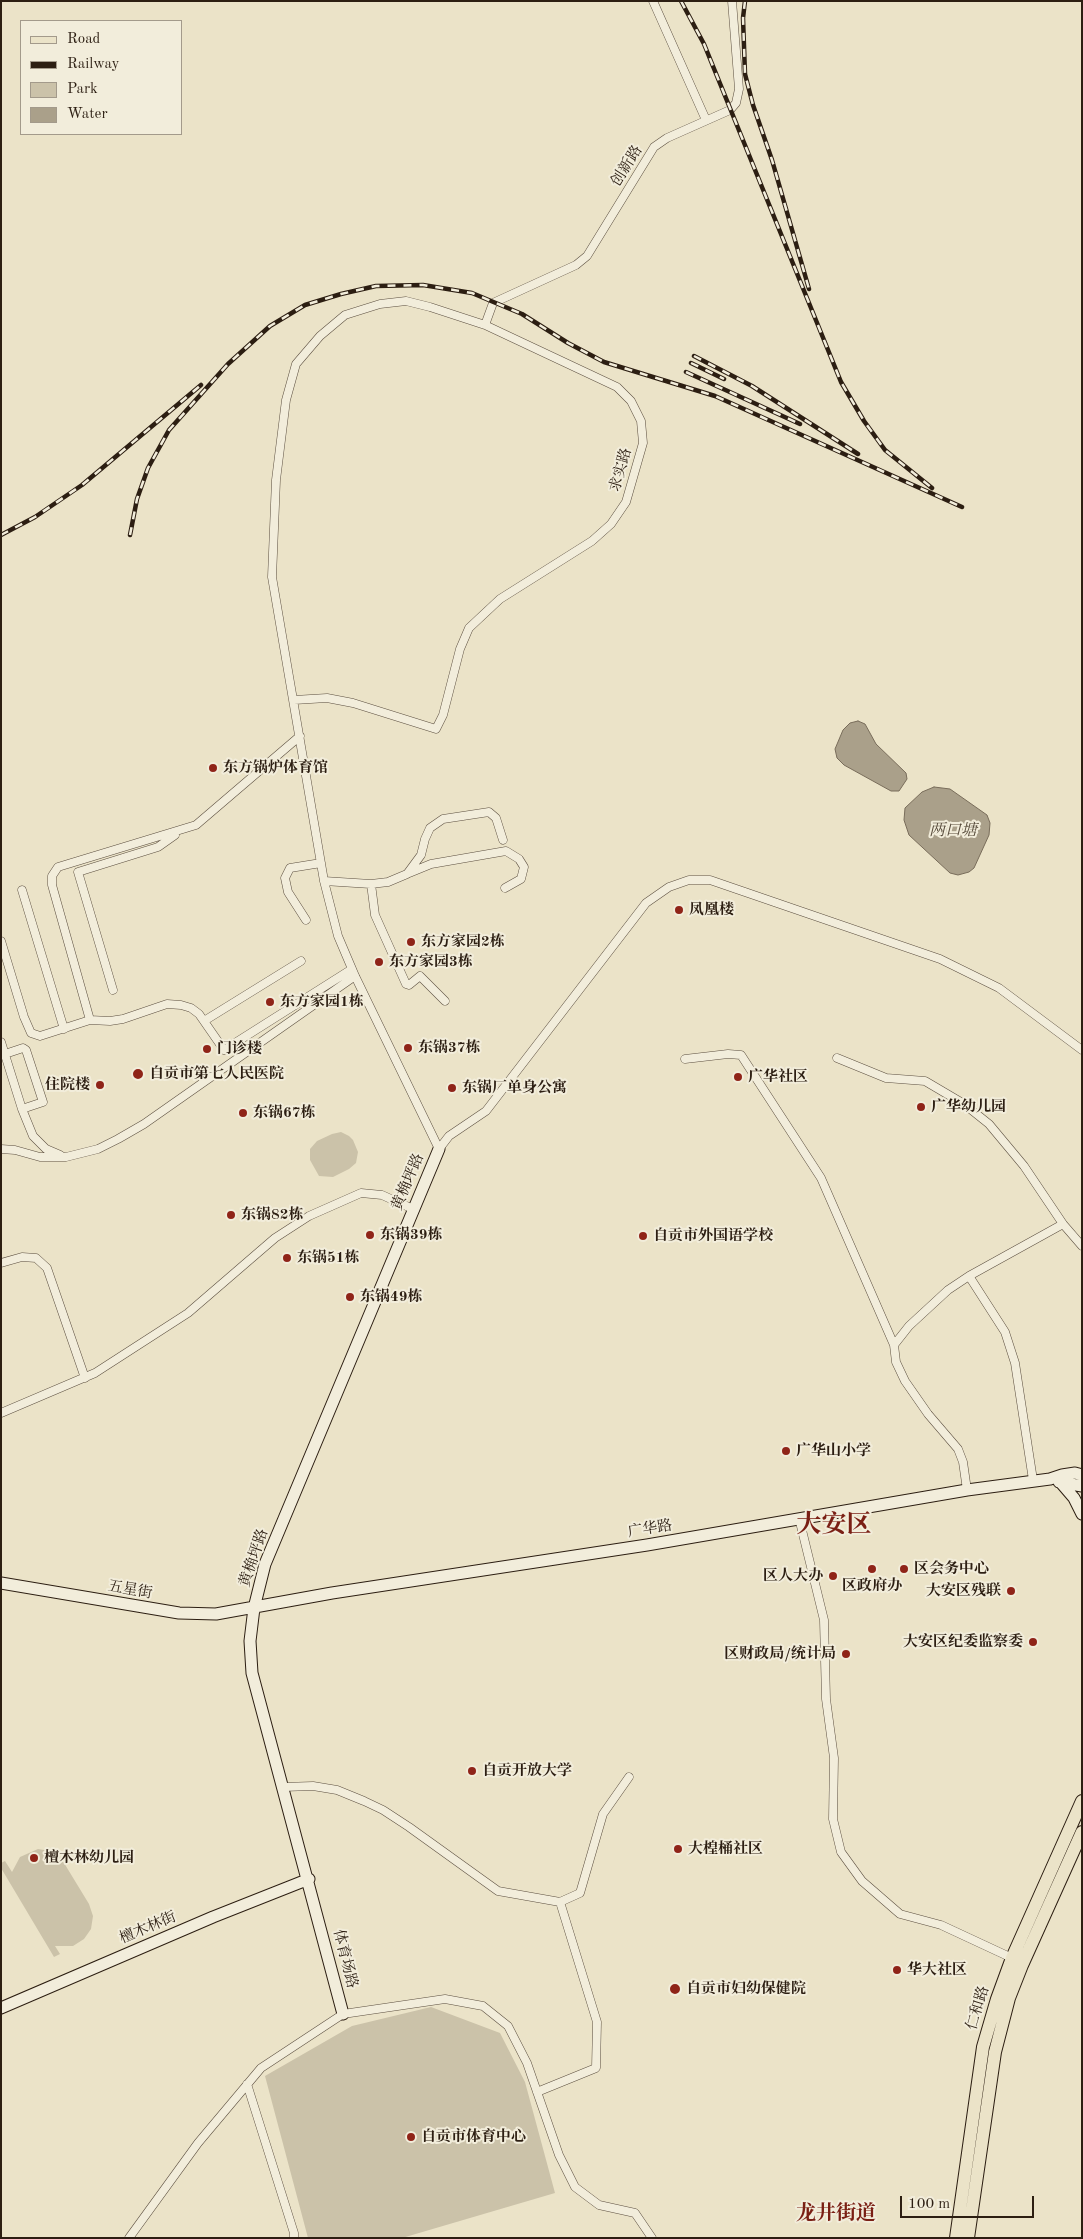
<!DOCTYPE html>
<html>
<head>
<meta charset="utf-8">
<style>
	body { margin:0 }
	#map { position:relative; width:1083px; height:2239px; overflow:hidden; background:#ebe3c8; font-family:"Old Standard TT",serif }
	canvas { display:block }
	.frame { position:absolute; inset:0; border:2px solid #2c1e12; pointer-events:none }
	.legend { position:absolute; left:20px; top:20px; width:162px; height:115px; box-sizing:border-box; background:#f2eddb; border:1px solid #a39a8b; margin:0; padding:6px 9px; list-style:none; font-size:15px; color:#2c1e12 }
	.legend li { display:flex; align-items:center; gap:10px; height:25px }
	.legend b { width:25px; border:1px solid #a39a8b }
	.scale { position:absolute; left:900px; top:2196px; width:134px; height:22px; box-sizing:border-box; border:2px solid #2c1e12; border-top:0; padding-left:6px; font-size:15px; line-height:18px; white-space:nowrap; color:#2c1e12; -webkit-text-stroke:4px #f2eddb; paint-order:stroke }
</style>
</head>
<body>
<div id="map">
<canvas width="1083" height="2239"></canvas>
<div class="frame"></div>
<ul class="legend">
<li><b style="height:6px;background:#ebe3c8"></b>Road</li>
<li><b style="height:6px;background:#2c1e12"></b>Railway</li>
<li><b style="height:14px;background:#cbc2a9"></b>Park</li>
<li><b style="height:14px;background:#aaa08a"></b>Water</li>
</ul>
<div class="scale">100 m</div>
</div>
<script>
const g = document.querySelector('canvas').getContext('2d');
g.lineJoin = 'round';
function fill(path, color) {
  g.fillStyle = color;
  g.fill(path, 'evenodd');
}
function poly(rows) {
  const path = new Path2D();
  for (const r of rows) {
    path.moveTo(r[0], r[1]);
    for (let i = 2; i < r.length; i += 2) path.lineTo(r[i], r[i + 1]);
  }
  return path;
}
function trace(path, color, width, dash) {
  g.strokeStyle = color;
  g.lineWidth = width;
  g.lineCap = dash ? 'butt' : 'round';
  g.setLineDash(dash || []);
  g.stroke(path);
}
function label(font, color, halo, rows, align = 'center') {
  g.font = font + ' "Old Standard TT","Noto Serif SC",serif';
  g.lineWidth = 4;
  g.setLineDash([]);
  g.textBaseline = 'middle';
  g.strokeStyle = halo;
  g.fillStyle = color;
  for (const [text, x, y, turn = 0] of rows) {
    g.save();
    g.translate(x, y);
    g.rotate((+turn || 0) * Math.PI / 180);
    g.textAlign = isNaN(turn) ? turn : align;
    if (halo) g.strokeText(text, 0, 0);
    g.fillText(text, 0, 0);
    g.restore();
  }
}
const green = poly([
	[341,1132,349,1136,353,1140,358,1152,356,1163,349,1169,333,1177,319,1176,310,1160,310,1149,317,1141,332,1134],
	[38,1849,50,1851,61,1858,89,1904,93,1916,91,1929,84,1939,73,1946,55,1946,60,1954,54,1957,1,1868,1,1863,5,1861,12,1872,20,1857],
	[431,2007,500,2033,525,2082,555,2193,402,2238,308,2238,265,2076,352,2026]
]);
const water = poly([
	[858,721,865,724,876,744,906,773,907,779,899,791,891,791,844,765,837,758,835,749,843,730,850,723,858,721],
	[934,787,950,789,987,815,990,823,989,835,974,868,969,872,958,875,950,873,909,835,904,820,905,808,922,792,934,787]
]);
const street = poly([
	[653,1,706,120],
	[485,325,493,303,576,265,587,256,654,147,667,138,730,110,736,103,739,89,732,1],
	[294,700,327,698,353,703,436,729,443,715,460,649,469,628,500,599,592,541,611,524,626,502,643,443,641,421,631,401,617,387,485,325,430,307,406,301,380,304,345,315,320,336,296,364,286,400,276,480,272,577,324,881,338,936,355,976,439,1149,449,1136,486,1111,646,903,669,887,689,880,710,880,940,959,999,988,1082,1050],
	[409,873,431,864,506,851,519,859,524,867,521,879,505,888],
	[324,881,371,884,388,882,407,874,421,855,425,839,430,828,443,819,489,812,496,818,503,840],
	[371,884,375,915,406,984,409,985,420,976,445,1001],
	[22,890,64,1029],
	[306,920,288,892,285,878,290,868,321,863],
	[1,941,24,1017,31,1033,40,1036,90,1020,110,1021,123,1019,167,1004,181,1005,191,1008,199,1014,224,1050,352,969],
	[113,990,78,872,158,847,175,835],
	[90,1020,52,885,52,876,58,867,196,825,300,736],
	[204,1021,301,961],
	[1,1042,22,1109,33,1136,46,1149,60,1155],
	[5,1054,23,1048,26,1050,43,1102,22,1109],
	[837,1058,886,1078,925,1081,964,1104,989,1124,1024,1166,1063,1224],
	[685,1059,728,1054,741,1055,821,1178,894,1345],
	[1,1149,15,1150,40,1157,66,1157,98,1149,118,1139,144,1124,355,976],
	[1,1263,22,1257,36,1258,47,1268,85,1378],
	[969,1276,1063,1224,1082,1246],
	[1,1413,95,1373,188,1313,275,1238,309,1216,361,1193,382,1195,413,1209],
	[967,1490,963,1462,958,1449,928,1414,905,1381,896,1362,894,1345,909,1326,948,1290,969,1276,1005,1332,1015,1363,1033,1480],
	[799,1518,824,1620,826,1699,834,1758,833,1819,841,1852,862,1881,900,1914,941,1925,1012,1958],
	[283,1787,313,1786,337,1790,364,1801,383,1810,409,1827,498,1891,560,1902,580,1893,603,1814,629,1777],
	[247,2084,294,2233,294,2238],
	[537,2092,596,2068,597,2022,560,1902],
	[129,2238,198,2143,261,2068,343,2014,445,1999,483,2006,508,2026,527,2063,559,2155,575,2187,599,2205,635,2213,652,2238]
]);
const secondary = poly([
	[1059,1482,1082,1486],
	[1062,1484,1074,1498,1082,1514],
	[1,1583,179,1613,216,1614,332,1593,647,1545,967,1490,1050,1479,1062,1475,1075,1473,1082,1475],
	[1,2008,213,1917,309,1879],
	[343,2014,252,1673,250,1641,254,1608,265,1564,439,1149]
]);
const primary = poly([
	[956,2238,983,2047,997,1999,1012,1958,1082,1801],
	[968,2238,995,2052,1009,1998,1022,1965,1082,1832]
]);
const rail = poly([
	[681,1,704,44,841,382,864,421,885,450,932,488],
	[745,1,743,18,745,74,753,105,772,160,809,289],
	[694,356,752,386,858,454],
	[691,363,724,379],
	[686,372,800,424],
	[1,535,35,517,82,485,201,385],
	[130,535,137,499,148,468,169,430,228,364,270,326,305,305,341,294,376,286,423,285,472,293,522,314,568,343,604,362,715,396,962,507]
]);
const markers = [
	[213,768,5,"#8f2418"],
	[679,910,5,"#8f2418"],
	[411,942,5,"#8f2418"],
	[379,962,5,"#8f2418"],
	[270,1002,5,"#8f2418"],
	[408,1048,5,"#8f2418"],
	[207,1049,5,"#8f2418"],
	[138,1074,6,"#8f2418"],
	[738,1077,5,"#8f2418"],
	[100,1085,5,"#8f2418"],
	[452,1088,5,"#8f2418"],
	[921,1107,5,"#8f2418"],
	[243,1113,5,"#8f2418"],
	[231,1215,5,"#8f2418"],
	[370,1235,5,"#8f2418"],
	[643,1236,5,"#8f2418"],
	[287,1258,5,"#8f2418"],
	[350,1297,5,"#8f2418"],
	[786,1451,5,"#8f2418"],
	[872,1569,5,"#8f2418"],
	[904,1569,5,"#8f2418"],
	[833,1576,5,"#8f2418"],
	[1011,1591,5,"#8f2418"],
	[1033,1642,5,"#8f2418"],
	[846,1654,5,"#8f2418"],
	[472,1771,5,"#8f2418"],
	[678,1849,5,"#8f2418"],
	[34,1858,5,"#8f2418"],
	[897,1970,5,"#8f2418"],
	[675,1989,6,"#8f2418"],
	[411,2137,5,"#8f2418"]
];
const streetNames = [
	["创新路",627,166,-58],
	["求实路",621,470,-74],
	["黄桷坪路",408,1182,-67],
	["广华路",650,1529,-9],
	["黄桷坪路",254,1558,-71],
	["五星街",130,1590,10],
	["檀木林街",148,1928,-23],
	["体育场路",345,1959,76],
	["仁和路",978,2008,-73]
];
const poiNames = [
	["东方锅炉体育馆",223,768],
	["凤凰楼",689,910],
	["东方家园2栋",421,942],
	["东方家园3栋",389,962],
	["东方家园1栋",280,1002],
	["东锅37栋",418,1048],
	["门诊楼",217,1049],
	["自贡市第七人民医院",149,1074],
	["广华社区",748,1077],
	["住院楼",90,1085,"right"],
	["东锅厂单身公寓",462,1088],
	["广华幼儿园",931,1107],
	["东锅67栋",253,1113],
	["东锅82栋",241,1215],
	["东锅39栋",380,1235],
	["自贡市外国语学校",653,1236],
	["东锅51栋",297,1258],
	["东锅49栋",360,1297],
	["广华山小学",796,1451],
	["区会务中心",914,1569],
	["区人大办",823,1576,"right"],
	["区政府办",872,1586,"center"],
	["大安区残联",1001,1591,"right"],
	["大安区纪委监察委",1023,1642,"right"],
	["区财政局/统计局",836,1654,"right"],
	["自贡开放大学",482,1771],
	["大楻桶社区",688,1849],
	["檀木林幼儿园",44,1858],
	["华大社区",907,1970],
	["自贡市妇幼保健院",686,1989],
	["自贡市体育中心",421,2137]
];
const waterNames = [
	["两口塘",953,831]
];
const districtNames = [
	["龙井街道",836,2214]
];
const townNames = [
	["大安区",834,1525]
];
fill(green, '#cbc2a9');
fill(water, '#aaa08a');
trace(water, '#786c5a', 1);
trace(street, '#5c4f40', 9);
trace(secondary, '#2c1e12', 13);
trace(primary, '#2c1e12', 14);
trace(street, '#f2eddb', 8);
trace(secondary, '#f2eddb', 11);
trace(primary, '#ebe3c8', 12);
trace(rail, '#2c1e12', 4.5);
trace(rail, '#f2eddb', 2.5, [8]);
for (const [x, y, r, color] of markers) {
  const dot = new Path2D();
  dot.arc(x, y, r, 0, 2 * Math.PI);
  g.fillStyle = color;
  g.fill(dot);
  trace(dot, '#f2eddb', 2);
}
label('15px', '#2c1e12', '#f2eddb', streetNames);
label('bold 15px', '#2c1e12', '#f2eddb', poiNames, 'left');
label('italic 16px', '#584c3c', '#f2eddb', waterNames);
label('bold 20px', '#7a1f14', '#f2eddb', districtNames);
label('bold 25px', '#7a1f14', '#f2eddb', townNames);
</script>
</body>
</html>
